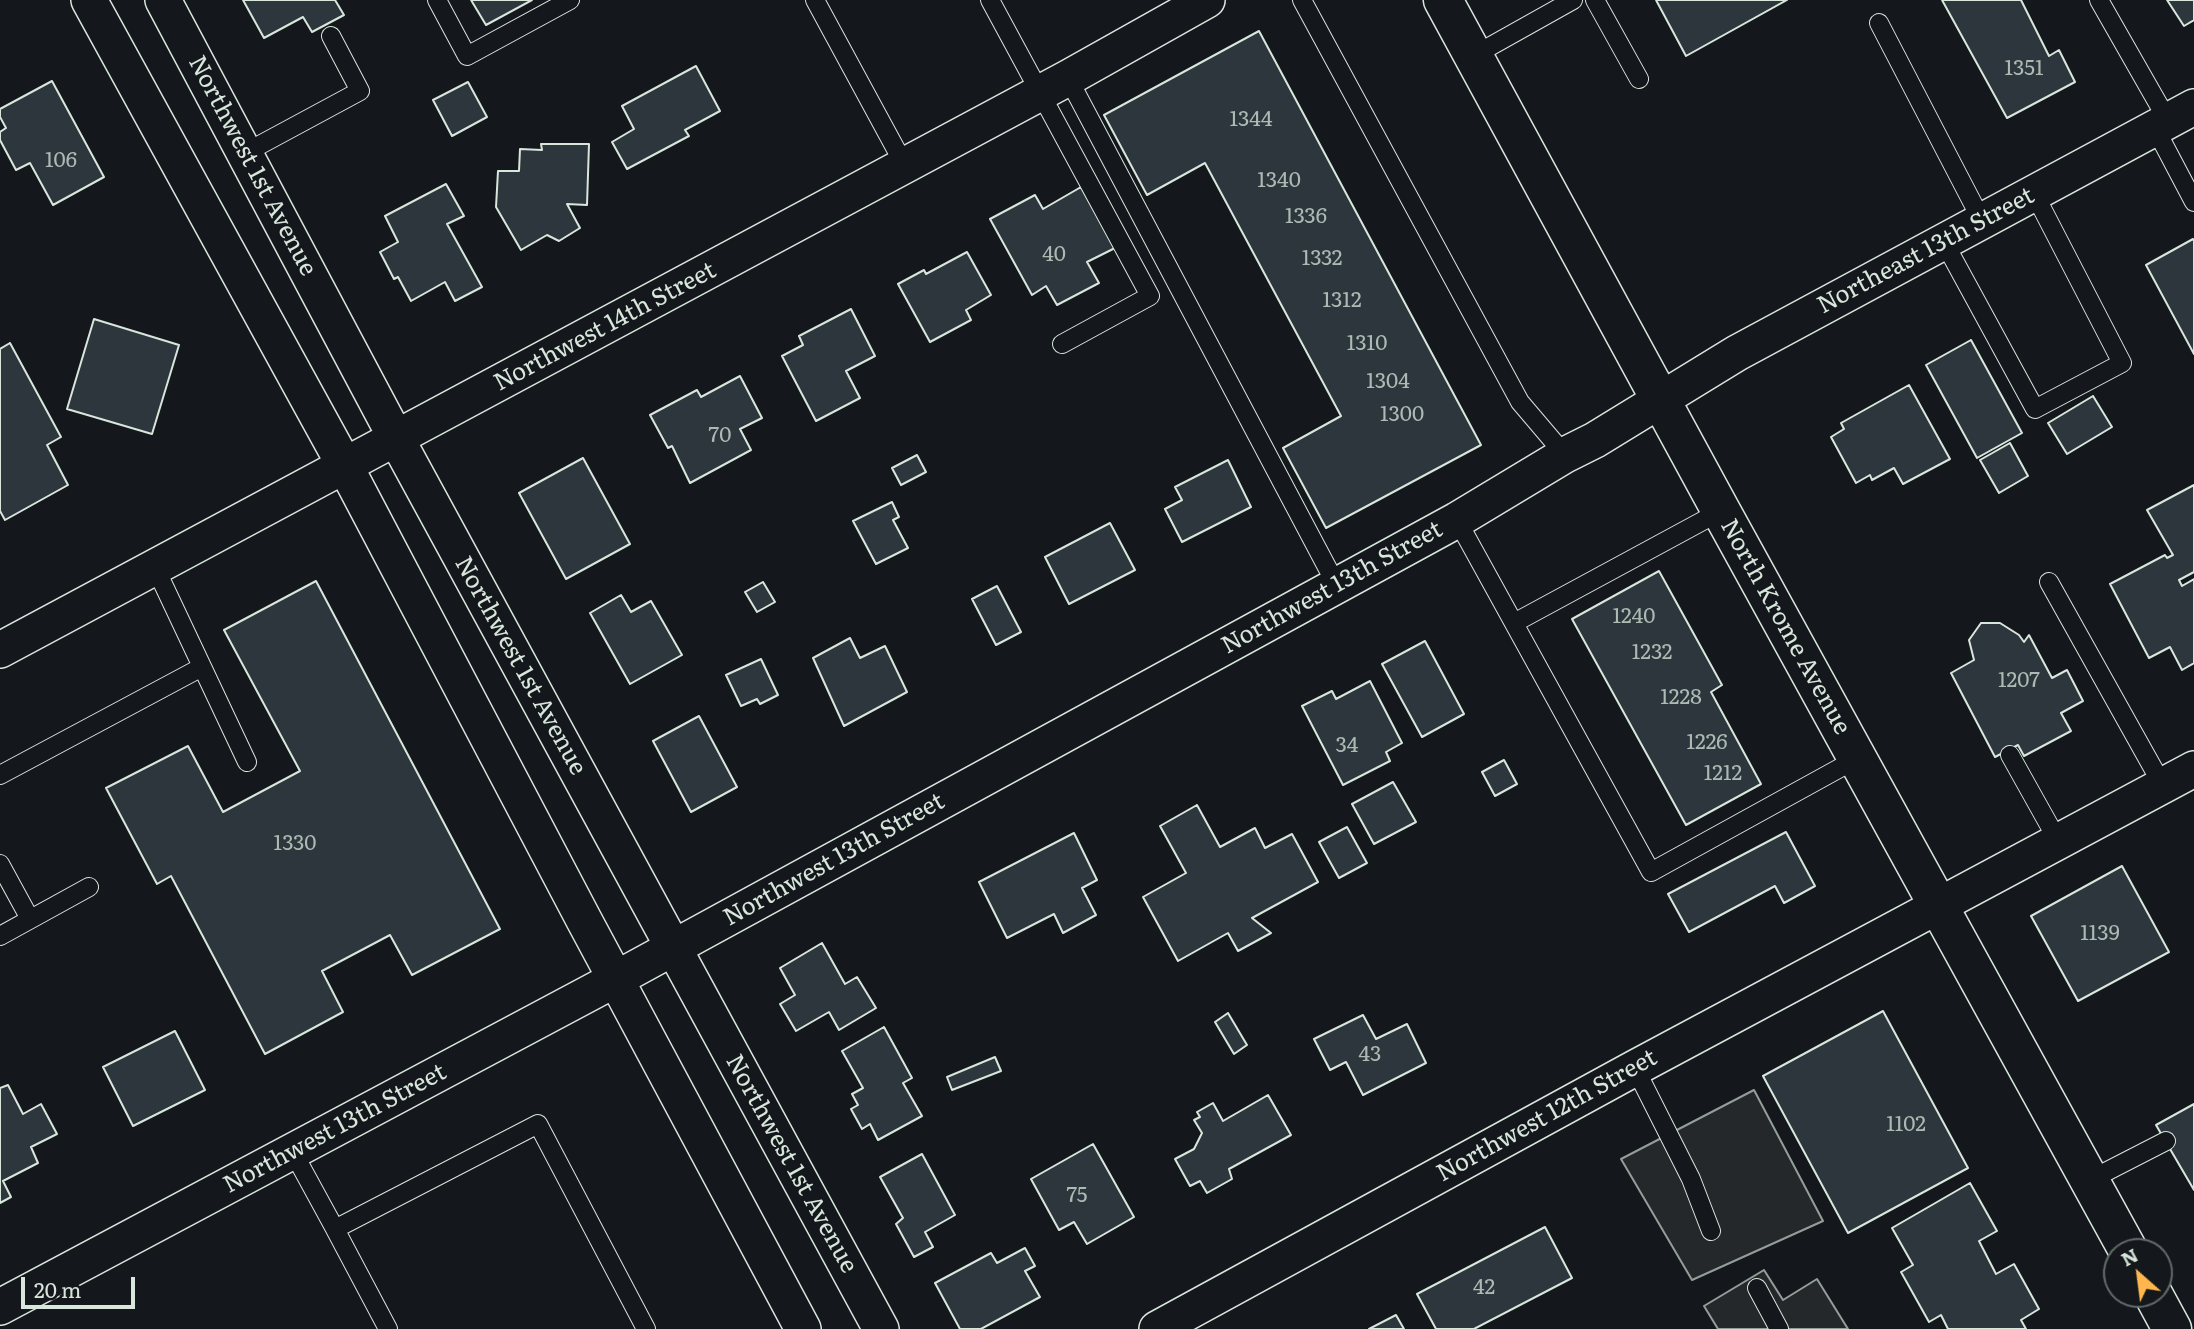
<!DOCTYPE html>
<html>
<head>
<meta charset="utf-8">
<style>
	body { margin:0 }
	#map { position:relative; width:2194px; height:1329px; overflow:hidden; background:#14181c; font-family:Literata,serif }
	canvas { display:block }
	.north { position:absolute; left:2103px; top:1238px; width:70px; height:70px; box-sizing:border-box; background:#14181c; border:2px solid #626a69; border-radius:50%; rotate:332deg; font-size:19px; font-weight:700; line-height:28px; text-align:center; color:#d8e6dc }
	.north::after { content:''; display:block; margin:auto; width:24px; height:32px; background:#ffb74d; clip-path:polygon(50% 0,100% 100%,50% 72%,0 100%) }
	.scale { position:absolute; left:21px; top:1277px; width:114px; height:32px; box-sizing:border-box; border:4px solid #d8e6dc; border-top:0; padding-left:9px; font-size:21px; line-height:24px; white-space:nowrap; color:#d8e6dc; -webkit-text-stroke:5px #14181c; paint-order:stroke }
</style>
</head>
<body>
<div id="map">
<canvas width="2194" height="1329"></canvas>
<div class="north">N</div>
<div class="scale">20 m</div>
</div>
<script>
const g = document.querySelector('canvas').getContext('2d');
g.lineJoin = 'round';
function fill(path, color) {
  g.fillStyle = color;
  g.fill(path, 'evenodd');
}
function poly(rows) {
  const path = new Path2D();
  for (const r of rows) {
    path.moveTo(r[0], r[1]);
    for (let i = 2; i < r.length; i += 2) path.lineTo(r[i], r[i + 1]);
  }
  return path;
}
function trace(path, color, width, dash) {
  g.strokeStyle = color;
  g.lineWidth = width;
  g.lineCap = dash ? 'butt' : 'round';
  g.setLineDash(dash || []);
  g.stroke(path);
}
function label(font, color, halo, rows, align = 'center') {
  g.font = font + ' Literata,serif';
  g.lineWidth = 5;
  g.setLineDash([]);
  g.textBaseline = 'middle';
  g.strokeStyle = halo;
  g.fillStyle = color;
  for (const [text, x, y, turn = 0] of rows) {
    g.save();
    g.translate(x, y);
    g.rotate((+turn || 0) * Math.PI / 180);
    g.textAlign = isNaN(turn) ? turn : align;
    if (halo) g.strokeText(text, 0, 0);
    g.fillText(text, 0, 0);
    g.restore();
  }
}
const parking = poly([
	[1754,1090,1823,1221,1692,1280,1621,1159,1754,1090],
	[1764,1270,1783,1300,1817,1279,1848,1329,1718,1329,1704,1306,1764,1270]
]);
const building = poly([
	[243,0,335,0,344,15,312,32,303,17,264,38,243,0],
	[471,0,532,0,486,25,471,0],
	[1656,0,1787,0,1686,56,1656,0],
	[1942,0,2021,0,2049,56,2059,50,2075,82,2007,118,1942,0],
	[2167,0,2194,0,2194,20,2184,26,2167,0],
	[1259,31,1481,445,1326,528,1283,448,1341,416,1205,163,1147,195,1104,115,1259,31],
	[696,66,720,111,685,130,689,136,627,169,612,142,634,129,622,106,696,66],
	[52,81,104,177,53,205,30,163,16,170,0,140,0,132,6,128,0,117,0,109,52,81],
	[468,82,487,117,452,136,433,100,468,82],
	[541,144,589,144,587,205,567,204,580,228,559,241,547,235,521,250,496,207,498,171,519,171,520,149,542,150,541,144],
	[446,184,464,216,447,224,482,287,455,301,445,282,411,301,398,277,394,279,380,252,398,242,385,216,446,184],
	[1081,187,1115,248,1087,262,1099,283,1057,305,1046,286,1032,295,990,219,1035,195,1043,209,1081,187],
	[2193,239,2194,241,2194,354,2146,265,2193,239],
	[967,252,991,295,966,310,971,320,930,342,898,284,924,270,926,274,967,252],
	[851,309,875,356,846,371,860,398,816,421,782,356,803,345,799,336,851,309],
	[94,319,179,345,152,434,67,409,94,319],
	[1971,340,2022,433,1977,458,1926,365,1971,340],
	[10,343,61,437,47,445,68,485,5,520,0,511,0,349,10,343],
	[740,376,762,418,740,429,751,450,690,483,672,446,668,448,650,415,697,390,701,397,740,376],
	[1909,385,1950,459,1903,484,1894,468,1872,480,1870,475,1856,483,1831,437,1844,429,1841,423,1909,385],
	[2093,396,2112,427,2067,454,2048,423,2093,396],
	[2010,443,2028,476,1999,493,1980,460,2010,443],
	[917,455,926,472,901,485,892,468,917,455],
	[583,458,630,544,566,579,519,493,583,458],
	[1228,460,1251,507,1182,542,1165,509,1182,500,1175,487,1228,460],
	[2194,485,2194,572,2179,580,2182,586,2194,579,2194,663,2182,670,2170,647,2149,658,2110,584,2165,555,2167,558,2173,555,2147,510,2194,485],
	[892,502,899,517,893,520,908,548,876,564,853,521,892,502],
	[1110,523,1135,570,1069,604,1045,557,1110,523],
	[1659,571,1722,685,1711,692,1761,784,1686,825,1572,619,1659,571],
	[316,581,500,929,412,975,390,935,322,971,343,1012,265,1054,171,876,157,884,106,788,188,746,223,812,300,771,224,630,316,581],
	[763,582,775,602,757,612,745,592,763,582],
	[997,586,1021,632,996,645,972,599,997,586],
	[621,595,631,612,651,601,682,655,630,684,590,613,621,595],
	[1981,623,2000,623,2019,635,2024,642,2029,635,2052,678,2067,670,2083,701,2061,713,2071,731,2024,756,2018,745,1995,757,1951,673,1974,660,1969,640,1981,623],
	[850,638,860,658,885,646,907,692,844,726,813,658,850,638],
	[1425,641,1464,714,1422,737,1382,664,1425,641],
	[761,659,778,695,760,704,757,699,741,706,726,675,761,659],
	[1370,681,1402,743,1386,752,1390,761,1343,785,1302,706,1332,691,1336,699,1370,681],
	[699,716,737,787,691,812,653,741,699,716],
	[1504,760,1517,784,1495,796,1482,772,1504,760],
	[1393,782,1416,822,1374,844,1352,804,1393,782],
	[1197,805,1220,847,1255,828,1265,848,1292,834,1318,882,1252,918,1271,933,1238,951,1228,933,1178,961,1143,897,1186,873,1160,826,1197,805],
	[1347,827,1367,863,1339,878,1319,842,1347,827],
	[1786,832,1815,886,1784,903,1775,886,1689,932,1668,894,1786,832],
	[1074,833,1097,880,1082,888,1096,915,1063,933,1054,914,1007,938,979,882,1074,833],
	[2122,866,2169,952,2078,1001,2031,916,2122,866],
	[822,943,845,984,857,977,876,1008,839,1030,829,1012,796,1031,780,1004,795,995,780,968,822,943],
	[1883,1011,1968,1168,1848,1233,1763,1076,1883,1011],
	[1228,1013,1247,1045,1234,1054,1215,1022,1228,1013],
	[1363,1015,1376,1039,1407,1024,1426,1063,1363,1095,1346,1062,1330,1070,1314,1039,1363,1015],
	[884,1027,912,1078,903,1083,922,1116,878,1140,870,1124,862,1129,851,1109,858,1105,852,1094,863,1088,842,1051,884,1027],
	[175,1031,205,1090,133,1126,103,1067,175,1031],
	[995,1057,1001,1071,952,1090,947,1077,995,1057],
	[8,1085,23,1114,41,1104,57,1134,31,1147,38,1163,3,1181,11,1197,0,1203,0,1088,8,1085],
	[1268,1095,1291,1135,1229,1169,1232,1179,1207,1193,1200,1181,1190,1186,1175,1159,1194,1149,1202,1133,1194,1120,1200,1117,1197,1112,1213,1103,1223,1121,1268,1095],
	[2194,1104,2194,1190,2156,1125,2194,1104],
	[1093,1144,1134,1217,1087,1244,1074,1222,1059,1230,1031,1179,1093,1144],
	[922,1154,955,1215,925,1232,933,1247,914,1257,896,1224,903,1218,880,1177,922,1154],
	[1970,1183,1997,1231,1979,1241,1996,1274,2014,1264,2039,1309,2021,1320,2026,1329,1948,1329,1941,1315,1929,1322,1901,1272,1913,1265,1892,1228,1970,1183],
	[1545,1227,1572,1278,1474,1329,1436,1329,1417,1294,1545,1227],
	[1025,1248,1035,1266,1025,1271,1040,1297,981,1329,960,1329,935,1283,991,1253,997,1263,1025,1248],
	[1396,1315,1404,1329,1369,1329,1396,1315]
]);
const lane = poly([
	[437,0,467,56,570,0],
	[815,0,905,166],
	[990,0,1150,296,1062,344],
	[1302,0,1520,402,1565,455],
	[1595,0,1639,79],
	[2099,0,2168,121],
	[1879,23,1982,221],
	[1473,56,1573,0],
	[1068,78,1337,586],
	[2155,128,2194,202],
	[245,153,360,91,331,36],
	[1944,242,2035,409,2122,363,2034,193],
	[1457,520,1651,872,1858,758],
	[155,567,247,762],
	[2049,582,2163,786],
	[1514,623,1721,511],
	[2010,755,2058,841],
	[0,775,202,667],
	[0,864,30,919],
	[0,936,89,887],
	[1635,1068,1691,1179,1711,1231],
	[293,1152,335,1229],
	[2090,1180,2166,1141],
	[1757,1288,1779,1329],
	[388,1329,335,1229,538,1124,646,1329]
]);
const street = poly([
	[89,0,345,466,584,920,803,1329],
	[163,0,396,438,881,1329],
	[0,650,1068,78,1207,0],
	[0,1307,616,979,1457,520,1565,455,1595,440,1737,353,2194,107],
	[1157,1329,1635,1068,2194,769]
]);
const highway = poly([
	[1443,0,1721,511,2129,1252],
	[2153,1294,2172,1329]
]);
const numberNames = [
	["1351",2024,69],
	["1344",1251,120],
	["106",61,161],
	["1340",1279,181],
	["1336",1306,217],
	["40",1054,255],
	["1332",1322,259],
	["1312",1342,301],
	["1310",1367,344],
	["1304",1388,382],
	["1300",1402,415],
	["70",720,436],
	["1240",1634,617],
	["1232",1652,653],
	["1207",2019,681],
	["1228",1681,698],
	["1226",1707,743],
	["34",1347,746],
	["1212",1723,774],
	["1330",295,844],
	["1139",2100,934],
	["43",1370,1055],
	["1102",1906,1125],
	["75",1077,1196],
	["42",1484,1288]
];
const streetNames = [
	["Northwest 1st Avenue",252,166,62],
	["Northeast 13th Street",1926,251,-28],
	["Northwest 14th Street",605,327,-28],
	["Northwest 13th Street",1332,588,-29],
	["North Krome Avenue",1785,627,61],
	["Northwest 1st Avenue",520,666,61],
	["Northwest 13th Street",834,860,-29],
	["Northwest 12th Street",1547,1116,-29],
	["Northwest 13th Street",335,1129,-28],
	["Northwest 1st Avenue",791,1164,61]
];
fill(parking, '#24282b');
trace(parking, '#939e99', 2);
fill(building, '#2c363c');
trace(building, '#d8e6dc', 2);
trace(lane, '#d8e6dc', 20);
trace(street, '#d8e6dc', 38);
trace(highway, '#d8e6dc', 41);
trace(lane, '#14181c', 18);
trace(street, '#14181c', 35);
trace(highway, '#14181c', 38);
label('21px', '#adbab4', null, numberNames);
label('24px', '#d8e6dc', '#14181c', streetNames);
</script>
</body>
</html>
